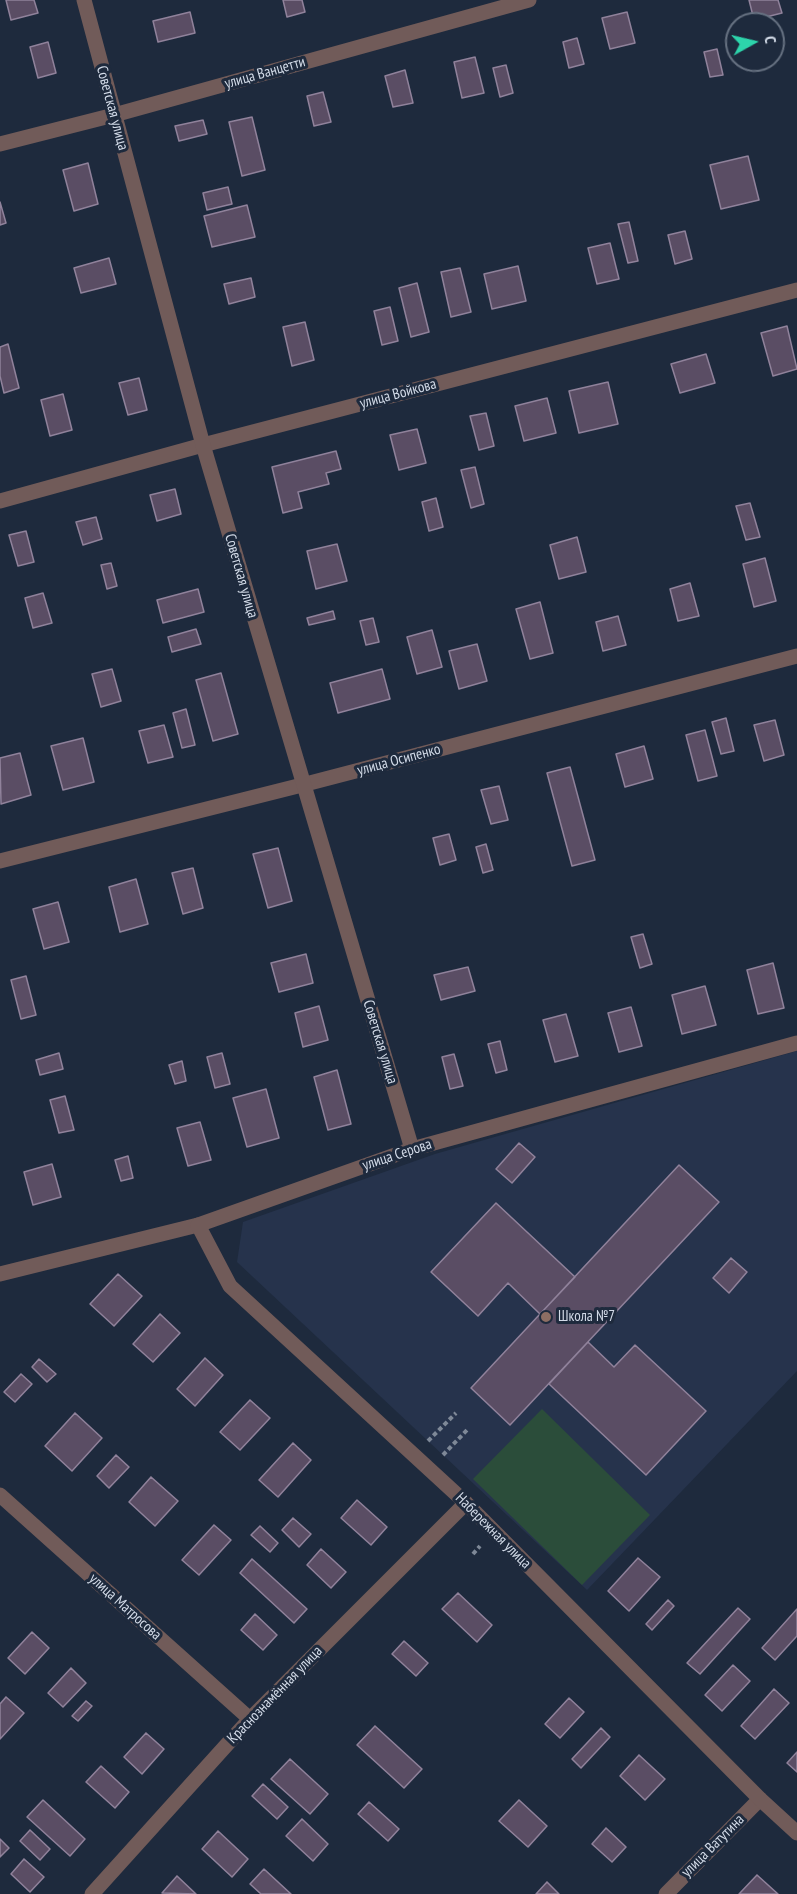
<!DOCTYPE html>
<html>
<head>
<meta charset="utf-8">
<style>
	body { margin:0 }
	#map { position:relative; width:797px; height:1894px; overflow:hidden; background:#1e2a3d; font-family:"PT Sans Narrow",sans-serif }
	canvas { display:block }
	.north { position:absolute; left:725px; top:12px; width:60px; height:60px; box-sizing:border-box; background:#1e2a3d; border:2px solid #667181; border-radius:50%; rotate:82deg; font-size:16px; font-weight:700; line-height:24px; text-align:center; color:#d3dbe8 }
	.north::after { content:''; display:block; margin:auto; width:21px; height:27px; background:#2dd4ab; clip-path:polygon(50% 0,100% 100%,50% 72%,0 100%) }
</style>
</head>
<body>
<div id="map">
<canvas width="797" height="1894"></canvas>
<div class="north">С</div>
</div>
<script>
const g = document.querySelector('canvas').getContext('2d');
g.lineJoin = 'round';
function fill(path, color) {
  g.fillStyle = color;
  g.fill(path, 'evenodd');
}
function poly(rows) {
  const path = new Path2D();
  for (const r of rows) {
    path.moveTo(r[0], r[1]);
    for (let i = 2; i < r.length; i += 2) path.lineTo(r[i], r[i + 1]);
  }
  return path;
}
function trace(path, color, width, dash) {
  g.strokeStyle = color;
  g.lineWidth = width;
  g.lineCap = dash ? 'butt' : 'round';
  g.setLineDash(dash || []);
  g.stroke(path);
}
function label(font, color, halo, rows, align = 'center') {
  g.font = font + ' "PT Sans Narrow",sans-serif';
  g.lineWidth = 6;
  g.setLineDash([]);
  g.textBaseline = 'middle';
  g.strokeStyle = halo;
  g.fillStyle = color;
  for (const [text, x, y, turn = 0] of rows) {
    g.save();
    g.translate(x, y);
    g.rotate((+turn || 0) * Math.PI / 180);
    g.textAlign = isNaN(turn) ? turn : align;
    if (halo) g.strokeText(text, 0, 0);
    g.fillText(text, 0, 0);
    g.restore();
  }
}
const built = poly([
	[797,1051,797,1371,587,1590,237,1262,243,1222,435,1154]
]);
const green = poly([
	[542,1409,650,1515,582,1585,473,1479]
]);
const building = poly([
	[6,0,34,0,38,13,11,20,6,0],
	[283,0,302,0,305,12,287,17,283,0],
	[749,0,778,0,782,13,754,20,749,0],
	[190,12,195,33,158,42,153,21,190,12],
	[627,12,635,43,610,49,602,18,627,12],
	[577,38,584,64,569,68,563,42,577,38],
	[48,42,56,73,38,78,30,47,48,42],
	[717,49,723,75,710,77,704,52,717,49],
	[475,57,484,93,462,98,454,62,475,57],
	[506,65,513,93,500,97,493,68,506,65],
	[405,70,413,103,393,107,385,76,405,70],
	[323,92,331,122,314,126,307,96,323,92],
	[252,117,265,170,242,176,229,122,252,117],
	[203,120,207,134,179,141,175,126,203,120],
	[748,156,759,200,721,209,710,165,748,156],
	[88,163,98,204,74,211,63,170,88,163],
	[228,187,232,204,207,210,203,193,228,187],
	[0,202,6,223,0,225,0,202],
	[247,205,255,237,212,247,204,216,247,205],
	[629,222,638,261,628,263,618,224,629,222],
	[685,231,692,259,675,264,668,235,685,231],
	[610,243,619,279,597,284,588,248,610,243],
	[109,258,116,284,81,293,74,268,109,258],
	[518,266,526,301,492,309,484,274,518,266],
	[460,268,471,312,451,317,441,272,460,268],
	[251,278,255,297,229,304,224,284,251,278],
	[417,283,429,332,411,337,399,288,417,283],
	[390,307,398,341,382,345,374,311,390,307],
	[305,322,314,360,292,366,283,327,305,322],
	[787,326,797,369,773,376,761,333,787,326],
	[8,344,19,388,4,393,0,376,0,347,8,344],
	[706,354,715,383,680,393,671,364,706,354],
	[139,378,147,410,128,415,119,383,139,378],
	[608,382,618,424,579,433,569,391,608,382],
	[63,394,72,430,50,436,41,400,63,394],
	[547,398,556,433,524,441,515,406,547,398],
	[486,413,494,446,479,450,470,416,486,413],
	[417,429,426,463,399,470,390,435,417,429],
	[336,451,341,469,326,473,329,484,298,492,302,508,283,513,272,467,336,451],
	[475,467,484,504,471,508,461,470,475,467],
	[175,489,181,514,157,521,150,495,175,489],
	[436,498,443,527,429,531,422,502,436,498],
	[750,503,760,537,746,540,736,506,750,503],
	[96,517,102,539,83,545,76,522,96,517],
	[26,531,34,562,18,566,9,535,26,531],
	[577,537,586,572,559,579,550,545,577,537],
	[337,544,347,581,316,589,307,551,337,544],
	[765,558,776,601,754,607,743,564,765,558],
	[111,563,117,586,107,589,101,565,111,563],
	[690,583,699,616,678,621,670,589,690,583],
	[198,589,204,612,163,623,157,600,198,589],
	[43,593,52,623,33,628,25,598,43,593],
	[540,602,553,653,530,659,516,609,540,602],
	[333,611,335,619,309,625,307,618,333,611],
	[618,616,626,645,603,651,596,622,618,616],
	[373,618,379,642,366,645,360,621,373,618],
	[196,629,201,644,172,652,168,637,196,629],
	[432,630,442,667,417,674,407,637,432,630],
	[477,644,487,681,459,689,449,651,477,644],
	[112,669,121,701,101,707,92,674,112,669],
	[382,669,390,699,338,713,330,683,382,669],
	[221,673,238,734,213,741,196,680,221,673],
	[186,709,195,745,182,748,173,713,186,709],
	[726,718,734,751,721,754,712,722,726,718],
	[775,720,784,755,764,761,754,725,775,720],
	[164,725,173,757,148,763,139,731,164,725],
	[705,730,717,776,698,781,686,735,705,730],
	[83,738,94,782,63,790,51,746,83,738],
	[644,746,653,779,625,787,616,754,644,746],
	[20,753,31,795,1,804,0,758,20,753],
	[570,767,595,860,572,866,547,773,570,767],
	[499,786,508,820,491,824,481,790,499,786],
	[449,834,456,860,440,865,433,838,449,834],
	[486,844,493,870,483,873,476,847,486,844],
	[278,848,292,901,268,908,253,854,278,848],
	[193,868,203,908,183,914,172,873,193,868],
	[136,879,148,924,120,932,109,887,136,879],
	[58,902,69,942,44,949,33,909,58,902],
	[643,934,652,964,640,968,631,937,643,934],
	[306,954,313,983,279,992,271,963,306,954],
	[773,963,784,1008,758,1014,747,970,773,963],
	[468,967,475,991,441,1000,434,975,468,967],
	[26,976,36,1015,21,1019,11,980,26,976],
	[705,986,716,1025,682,1034,672,995,705,986],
	[319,1006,328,1040,303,1047,295,1013,319,1006],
	[631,1007,642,1046,619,1052,608,1013,631,1007],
	[566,1014,578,1056,555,1062,543,1020,566,1014],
	[500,1041,507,1070,496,1073,488,1044,500,1041],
	[59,1053,63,1069,40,1075,36,1060,59,1053],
	[222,1053,230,1084,215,1088,207,1057,222,1053],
	[454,1054,463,1086,450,1089,442,1057,454,1054],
	[182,1061,186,1081,175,1084,169,1065,182,1061],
	[337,1070,351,1124,328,1130,314,1077,337,1070],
	[266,1089,279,1138,247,1147,233,1098,266,1089],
	[65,1096,74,1130,59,1133,50,1100,65,1096],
	[200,1122,211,1160,188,1166,177,1128,200,1122],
	[519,1143,535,1157,512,1183,496,1169,519,1143],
	[128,1156,133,1178,121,1181,115,1160,128,1156],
	[52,1164,61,1197,33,1205,24,1172,52,1164],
	[679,1165,719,1202,510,1425,471,1388,679,1165],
	[496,1203,575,1277,540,1314,508,1283,478,1316,431,1272,496,1203],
	[731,1258,747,1272,729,1293,713,1278,731,1258],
	[118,1274,142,1296,114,1326,90,1304,118,1274],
	[160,1314,180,1333,153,1362,133,1344,160,1314],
	[588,1342,614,1367,635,1345,706,1411,646,1475,549,1384,588,1342],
	[205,1358,223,1375,195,1406,177,1389,205,1358],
	[39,1359,56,1374,47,1382,32,1367,39,1359],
	[21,1374,32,1384,15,1402,4,1392,21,1374],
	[250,1400,270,1418,240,1450,220,1432,250,1400],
	[75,1413,102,1438,72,1471,45,1446,75,1413],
	[293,1443,311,1460,278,1497,259,1480,293,1443],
	[116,1455,129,1467,109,1488,97,1476,116,1455],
	[151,1477,178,1501,155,1526,129,1502,151,1477],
	[357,1500,387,1527,371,1545,341,1518,357,1500],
	[293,1518,311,1534,299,1547,282,1530,293,1518],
	[214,1525,231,1540,199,1575,182,1560,214,1525],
	[260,1526,278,1543,270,1552,251,1535,260,1526],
	[321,1549,346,1572,331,1588,307,1565,321,1549],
	[638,1558,660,1577,629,1611,608,1591,638,1558],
	[252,1559,307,1609,294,1623,240,1573,252,1559],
	[458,1593,492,1625,477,1642,442,1609,458,1593],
	[668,1600,674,1606,652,1630,646,1624,668,1600],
	[738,1608,750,1619,700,1674,687,1663,738,1608],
	[797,1609,797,1636,775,1660,762,1648,797,1609],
	[255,1614,277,1635,263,1650,241,1630,255,1614],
	[32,1632,49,1648,25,1674,8,1658,32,1632],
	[404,1641,428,1663,416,1676,392,1654,404,1641],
	[733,1665,750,1681,722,1711,705,1695,733,1665],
	[71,1668,86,1683,63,1707,48,1693,71,1668],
	[774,1689,789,1703,755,1739,741,1726,774,1689],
	[6,1697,24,1713,0,1739,0,1704,6,1697],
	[569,1698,584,1712,560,1738,545,1724,569,1698],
	[86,1701,92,1706,78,1721,72,1716,86,1701],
	[375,1726,422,1769,404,1788,357,1745,375,1726],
	[601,1728,610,1737,581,1768,572,1759,601,1728],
	[146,1733,164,1749,142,1774,124,1757,146,1733],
	[797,1752,797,1772,787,1763,797,1752],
	[639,1755,665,1779,645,1800,620,1776,639,1755],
	[290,1759,328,1794,310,1814,271,1779,290,1759],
	[101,1766,129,1792,115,1808,86,1782,101,1766],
	[263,1784,288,1807,277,1819,252,1796,263,1784],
	[43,1800,85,1839,70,1856,27,1817,43,1800],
	[519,1800,547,1826,528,1847,499,1821,519,1800],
	[369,1802,399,1829,388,1841,358,1814,369,1802],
	[302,1819,328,1844,313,1861,286,1836,302,1819],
	[606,1828,626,1847,612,1862,592,1844,606,1828],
	[30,1830,50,1849,40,1860,20,1841,30,1830],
	[218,1831,248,1859,232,1877,202,1849,218,1831],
	[0,1839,9,1848,0,1857,0,1839],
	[24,1859,44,1877,30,1892,11,1874,24,1859],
	[264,1869,291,1894,261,1894,250,1884,264,1869],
	[757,1875,778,1894,739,1894,757,1875],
	[177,1876,196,1894,162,1893,177,1876],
	[547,1882,559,1894,536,1894,547,1882]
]);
const path = poly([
	[428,1441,456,1413],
	[443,1455,467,1430],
	[473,1554,480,1546]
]);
const minor = poly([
	[0,144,114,115,529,0],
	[0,501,203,445,797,290],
	[0,861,302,785,797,656],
	[412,1149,797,1043],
	[0,1274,198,1225],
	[0,1495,250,1719],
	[92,1894,250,1719,466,1503],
	[666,1894,760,1799]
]);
const tertiary = poly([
	[84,0,203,445,412,1149,198,1225,230,1286,466,1503,760,1799,797,1833]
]);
const markers = [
	[546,1317,6,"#8d6e63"]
];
const streetNames = [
	["улица Ванцетти",265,73,-16],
	["Советская улица",112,108,75],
	["улица Войкова",398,394,-15],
	["Советская улица",241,576,74],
	["улица Осипенко",399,760,-15],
	["Советская улица",380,1042,73],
	["улица Серова",397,1155,-18],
	["Набережная улица",493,1531,45],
	["улица Матросова",125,1607,42],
	["Краснознамённая улица",275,1695,-46],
	["улица Ватутина",713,1846,-45]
];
const poiNames = [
	["Школа №7",558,1317]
];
fill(built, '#26334c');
fill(green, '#2b4d3a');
fill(building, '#5a4d64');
trace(building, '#90829b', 1.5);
trace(path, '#7e8897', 4, [4.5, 3]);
trace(minor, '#715b59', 15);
trace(tertiary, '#715b59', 15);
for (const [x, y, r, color] of markers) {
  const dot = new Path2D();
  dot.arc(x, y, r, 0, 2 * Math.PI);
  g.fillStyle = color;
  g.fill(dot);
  trace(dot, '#1e2a3d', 2);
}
label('15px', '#d3dbe8', '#1e2a3d', streetNames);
label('15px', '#d3dbe8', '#1e2a3d', poiNames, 'left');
</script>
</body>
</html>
